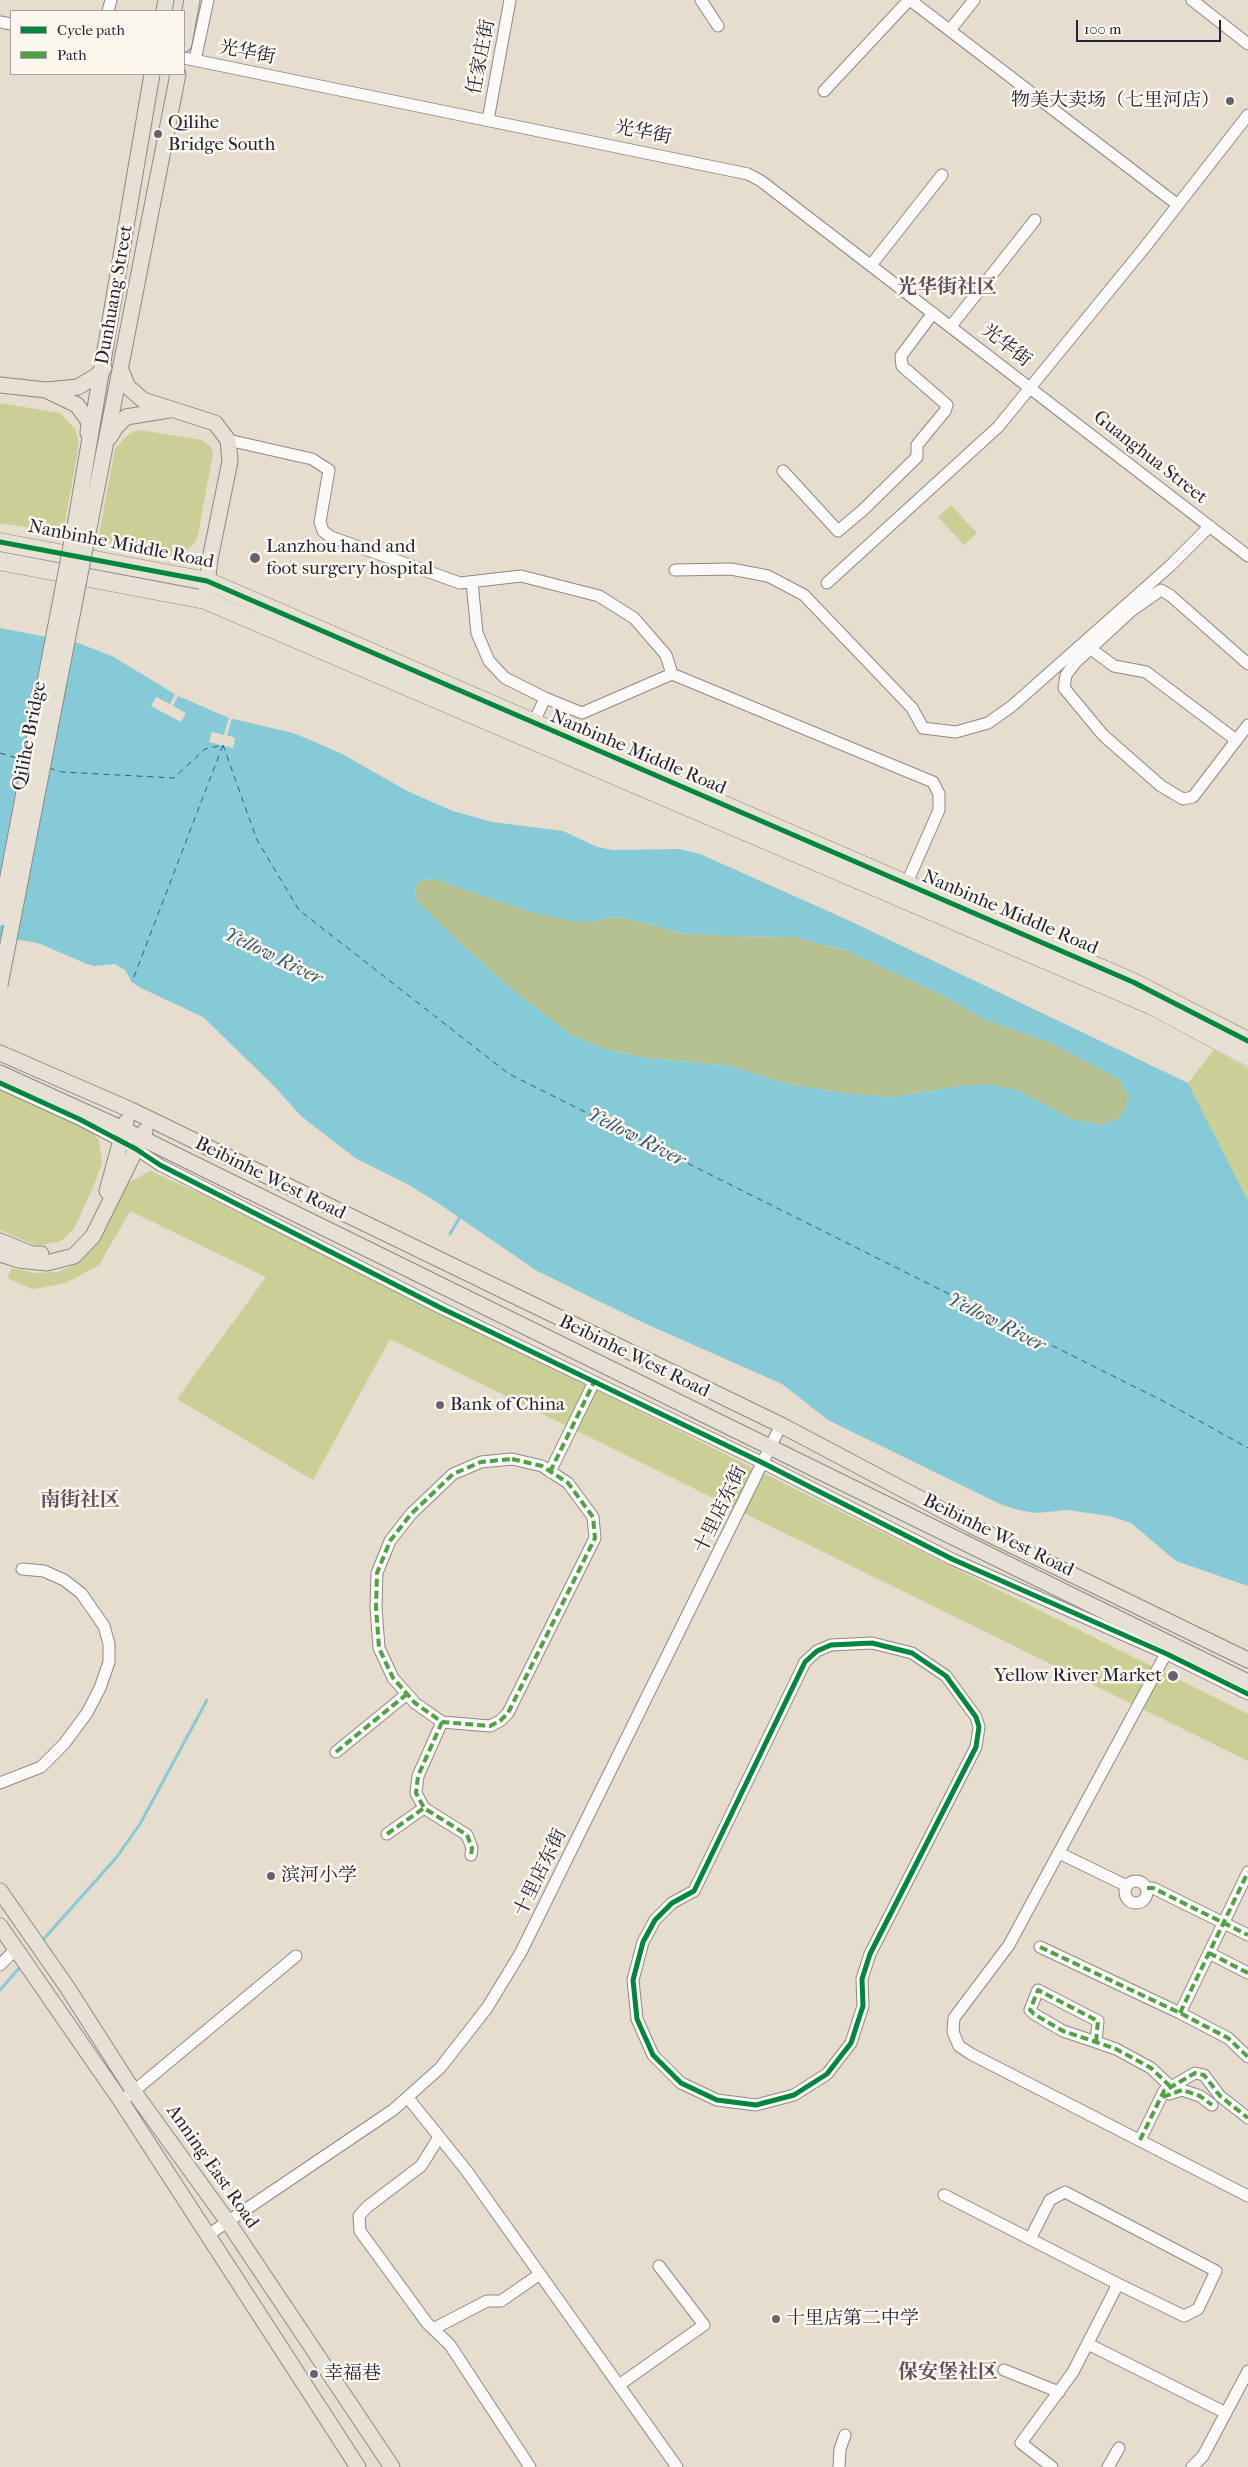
<!DOCTYPE html>
<html>
<head>
<meta charset="utf-8">
<style>
	body { margin:0 }
	#map { position:relative; width:1248px; height:2467px; overflow:hidden; background:#e6ddce; font-family:"IM FELL French Canon",serif }
	canvas { display:block }
	.legend { position:absolute; left:10px; top:10px; width:175px; height:65px; box-sizing:border-box; background:#fbf7ec; border:1px solid #a4a2a5; margin:0; padding:6px 9px; list-style:none; font-size:15px; color:#22223b }
	.legend li { display:flex; align-items:center; gap:10px; height:25px }
	.legend b { width:25px; border:1px solid #a4a2a5 }
	.scale { position:absolute; left:1076px; top:20px; width:145px; height:22px; box-sizing:border-box; border:2px solid #22223b; border-top:0; padding-left:6px; font-size:15px; line-height:18px; white-space:nowrap; color:#22223b; -webkit-text-stroke:4px #fbf7ec; paint-order:stroke }
</style>
</head>
<body>
<div id="map">
<canvas width="1248" height="2467"></canvas>
<ul class="legend">
<li><b style="height:6px;background:#00873e"></b>Cycle path</li>
<li><b style="height:6px;background:#50a245"></b>Path</li>
</ul>
<div class="scale">100 m</div>
</div>
<script>
const g = document.querySelector('canvas').getContext('2d');
g.lineJoin = 'round';
function fill(path, color) {
  g.fillStyle = color;
  g.fill(path, 'evenodd');
}
function poly(rows) {
  const path = new Path2D();
  for (const r of rows) {
    if (r.length === 3) {
      path.moveTo(r[0] + r[2], r[1]);
      path.arc(r[0], r[1], r[2], 0, 2 * Math.PI);
      continue;
    }
    path.moveTo(r[0], r[1]);
    for (let i = 2; i < r.length; i += 2) path.lineTo(r[i], r[i + 1]);
  }
  return path;
}
function trace(path, color, width, dash) {
  g.strokeStyle = color;
  g.lineWidth = width;
  g.lineCap = dash ? 'butt' : 'round';
  g.setLineDash(dash || []);
  g.stroke(path);
}
function label(font, color, halo, rows, align = 'center') {
  g.font = font + ' "IM FELL French Canon","Noto Serif SC",serif';
  g.lineWidth = 5;
  g.setLineDash([]);
  g.textBaseline = 'middle';
  g.strokeStyle = halo;
  g.fillStyle = color;
  for (const [text, x, y, turn = 0] of rows) {
    g.save();
    g.translate(x, y);
    g.rotate((+turn || 0) * Math.PI / 180);
    g.textAlign = isNaN(turn) ? turn : align;
    if (halo) g.strokeText(text, 0, 0);
    g.fillText(text, 0, 0);
    g.restore();
  }
}
const green = poly([
	[0,403,60,413,75,429,78,439,78,450,63,533,0,523],
	[140,430,202,440,211,447,213,453,198,535,195,543,182,554,173,556,98,541,115,448,130,433],
	[951,505,977,533,964,545,938,517],
	[1214,1050,1248,1069,1248,1201,1188,1083],
	[0,1090,90,1128,99,1141,102,1163,96,1180,74,1229,61,1241,37,1246,0,1230],
	[150,1171,204,1195,1248,1714,1248,1761,390,1339,313,1480,177,1399,266,1277,130,1211,99,1265,66,1283,33,1289,7,1278,12,1268,36,1273,58,1272,76,1264,92,1248,107,1225,124,1185]
]);
const forest = poly([
	[435,879,530,912,591,922,616,917,637,921,680,933,727,936,794,937,848,951,942,995,984,1019,1051,1043,1119,1079,1129,1096,1125,1110,1119,1118,1101,1125,1072,1119,1017,1090,960,1086,894,1097,852,1094,788,1084,731,1066,640,1057,602,1048,570,1034,512,989,459,942,418,902,415,893,416,886,421,880]
]);
const water = poly([
	[0,628,78,643,112,656,178,696,229,718,293,733,313,741,344,755,409,792,453,811,492,822,563,831,597,847,613,850,679,849,700,854,850,921,1188,1083,1248,1201,1248,1586,1176,1561,1131,1523,1110,1516,1067,1510,1037,1513,1018,1510,1000,1504,828,1420,782,1384,644,1323,537,1271,438,1203,409,1185,355,1158,301,1116,273,1085,203,1017,141,988,132,982,125,970,115,964,94,966,87,964,38,943,0,937],
	[435,879,530,912,571,921,591,922,616,917,637,921,680,933,727,936,794,937,848,951,942,995,984,1019,1051,1043,1119,1079,1129,1096,1125,1110,1119,1118,1101,1125,1072,1119,1017,1090,986,1084,960,1086,894,1097,852,1094,788,1084,731,1066,640,1057,602,1048,570,1034,512,989,459,942,418,902,415,893,416,886,421,880]
]);
const pier = poly([
	[175,694,178,696,173,706,186,713,181,722,151,706,156,697,170,704],
	[229,718,232,718,227,735,235,738,233,748,209,742,212,732,224,735]
]);
const stream = poly([
	[450,1234,461,1215],
	[41,1942,116,1858,140,1824,207,1700],
	[0,1990,21,1966]
]);
const ferry = poly([
	[223,745,257,840,299,910,509,1074,1167,1403,1248,1448],
	[0,753,23,760],
	[49,768,62,772,174,778,205,749,223,745,132,982]
]);
const minor = poly([
	[701,0,718,26],
	[910,0,1178,205],
	[1192,0,1248,44],
	[108,11,111,0],
	[0,22,11,24],
	[950,30,974,0],
	[184,58,748,174,761,181,1248,556],
	[195,60,208,0],
	[824,91,909,0],
	[488,120,510,0],
	[871,265,942,175],
	[951,326,1035,220],
	[228,440,312,459,329,470,320,522,323,531,331,537,460,583,521,576,599,596,634,618,666,655,672,674,933,782,939,794,939,810,906,885],
	[783,471,838,531,863,510,917,457,917,445,945,411,947,405,902,366,901,356,933,313],
	[675,570,731,569,768,576,804,595,912,708,923,728,956,732,988,723,1012,706,1170,566,1210,526],
	[472,582,477,633,489,661,505,678,545,698,582,713,672,674],
	[827,583,998,427,1145,247,1248,115],
	[1091,649,1114,666,1146,672,1236,740],
	[1248,664,1171,596,1161,590,1131,611,1075,663,1066,675,1064,688,1103,735,1161,786,1183,799,1193,797,1248,725],
	[533,724,545,698],
	[0,1083,79,1119,136,1149,160,1165,441,1308,763,1463,952,1559,1167,1654,1248,1694],
	[512,1459,542,1466,568,1483,593,1517,595,1538,508,1713,500,1721,490,1726,442,1722,415,1703,393,1678,379,1648,376,1607,377,1573,390,1541,411,1514,453,1474,481,1462,512,1459],
	[550,1472,594,1382],
	[872,1643,912,1653,946,1676,976,1717,979,1727,976,1747,870,1954,862,1979,863,2006,851,2043,827,2074,794,2095,756,2105,717,2100,681,2083,653,2055,637,2019,633,1980,643,1942,655,1920,672,1903,694,1891,805,1662,817,1651,831,1645,872,1643],
	[1169,1648,1009,1945,954,2018,953,2032,959,2046,971,2054,1248,2196],
	[442,1722,418,1776,416,1793,424,1808,467,1835,472,1848,471,1855],
	[336,1752,407,1694],
	[0,1783,41,1767,64,1744,87,1713,100,1688,109,1662,109,1644,104,1626,81,1593,64,1580,44,1571,22,1569],
	[387,1834,424,1808],
	[1059,1853,1127,1886],
	[1136,1892,11],
	[1147,1888,1153,1888,1248,1935],
	[1040,1947,1180,2013,1228,2038,1248,2057],
	[1209,1953,1248,1973],
	[0,1965,16,1949],
	[1180,2013,1248,1872],
	[1096,2042,1098,2021,1038,1990,1030,2010,1034,2014,1063,2031,1096,2042,1116,2049,1151,2068,1171,2087],
	[1169,2094,1182,2090,1200,2096,1212,2105],
	[128,2096,296,1956],
	[408,2098,466,2170,677,2467],
	[439,2137,421,2166,367,2207,359,2216,360,2231,427,2323,450,2345,530,2467],
	[1140,2140,1164,2091,1195,2073,1204,2075,1220,2096,1248,2118],
	[944,2195,1030,2239,1118,2284,1184,2316,1198,2309,1216,2271,1065,2192,1050,2200,1030,2239],
	[208,2235,393,2110,440,2068,487,2008,521,1952,781,1425],
	[433,2329,487,2301,501,2301,540,2274],
	[1088,2344,1226,2413],
	[1004,2370,1059,2392],
	[619,2385,704,2325,659,2266],
	[839,2467,840,2449,845,2435],
	[1052,2467,1021,2443,1073,2372,1118,2284],
	[1108,2467,1119,2448],
	[1192,2467,1203,2456,1248,2371]
]);
const major = poly([
	[164,11,166,0],
	[184,44,192,0],
	[121,370,128,387,143,400,215,423,228,440,230,461,210,559,206,593],
	[0,385,46,390,78,387,96,376,104,368],
	[48,391,77,405,89,422,88,433],
	[110,437,116,427,126,417,169,410],
	[76,520,152,74],
	[90,523,178,74],
	[0,1053,131,1110,781,1425,972,1526,1248,1660],
	[0,1073,123,1129,1248,1682],
	[107,1191,126,1122],
	[0,1241,32,1254,41,1254],
	[0,1254,19,1260,47,1263,74,1256,93,1236,145,1131],
	[0,1891,67,1987,134,2092,228,2222,392,2467],
	[0,1926,121,2101,358,2467]
]);
const highway = poly([
	[0,542,207,581,1133,982,1248,1041],
	[0,561,205,600,1153,1006,1248,1057]
]);
const majorBridge = poly([
	[0,918,76,520],
	[0,985,90,523]
]);
const quiet = poly([
	[512,1459,542,1466,568,1483,593,1517,595,1538,508,1713,500,1721,490,1726,442,1722,415,1703,393,1678,379,1648,376,1607,377,1573,390,1541,411,1514,453,1474,481,1462,512,1459],
	[550,1472,594,1382],
	[442,1722,418,1776,416,1793,424,1808,467,1835,472,1848,471,1855],
	[336,1752,407,1694],
	[387,1834,424,1808],
	[1147,1888,1153,1888,1248,1935],
	[1040,1947,1180,2013,1228,2038,1248,2057],
	[1209,1953,1248,1973],
	[1180,2013,1248,1872],
	[1096,2042,1098,2021,1038,1990,1030,2010,1034,2014,1063,2031,1096,2042,1116,2049,1151,2068,1171,2087],
	[1163,2097,1182,2090,1200,2096,1212,2105],
	[1140,2140,1164,2091,1195,2073,1204,2075,1220,2096,1248,2118]
]);
const cycleway = poly([
	[0,542,207,581,1133,982,1248,1041],
	[0,1083,79,1119,136,1149,160,1165,441,1308,763,1463,952,1559,1167,1654,1248,1694],
	[872,1643,912,1653,946,1676,976,1717,979,1727,976,1747,870,1954,862,1979,863,2006,851,2043,827,2074,794,2095,756,2105,717,2100,681,2083,653,2055,637,2019,633,1980,643,1942,655,1920,672,1903,694,1891,805,1662,817,1651,831,1645,872,1643]
]);
const markers = [
	[1230,101,5,"#67636e"],
	[158,134,5,"#67636e"],
	[255,558,6,"#67636e"],
	[440,1405,5,"#67636e"],
	[1173,1676,6,"#67636e"],
	[271,1876,5,"#67636e"],
	[776,2319,5,"#67636e"],
	[314,2374,5,"#67636e"]
];
const streetNames = [
	["光华街",247,53,11],
	["任家庄街",482,57,-79],
	["光华街",643,133,11],
	["Dunhuang Street",115,295,-80],
	["光华街",1006,346,38],
	["Guanghua Street",1150,458,38],
	["Nanbinhe Middle Road",121,545,11],
	["Qilihe Bridge",30,736,-79],
	["Nanbinhe Middle Road",638,753,23],
	["Nanbinhe Middle Road",1010,913,23],
	["Beibinhe West Road",270,1179,26],
	["Beibinhe West Road",634,1357,26],
	["十里店东街",721,1510,-64],
	["Beibinhe West Road",998,1536,26],
	["十里店东街",541,1873,-64],
	["Anning East Road",212,2167,55]
];
const poiNames = [
	["物美大卖场（七里河店）",1220,101,"right"],
	["Qilihe",168,123],
	["Bridge South",168,145],
	["Lanzhou hand and",266,547],
	["foot surgery hospital",266,569],
	["Bank of China",450,1405],
	["Yellow River Market",1162,1676,"right"],
	["滨河小学",281,1876],
	["十里店第二中学",786,2319],
	["幸福巷",324,2374]
];
const neighbourhoodNames = [
	["光华街社区",947,288],
	["南街社区",80,1501],
	["保安堡社区",948,2373]
];
const waterNames = [
	["Yellow River",273,957,26],
	["Yellow River",636,1138,27],
	["Yellow River",996,1323,27]
];
fill(green, '#c9cf95');
fill(forest, '#b4c08f');
fill(water, '#85cad6');
fill(pier, '#e6ddce');
trace(stream, '#85cad6', 3);
trace(ferry, '#365a72', 1, [6, 5]);
trace(minor, '#8d8985', 13);
trace(major, '#8d8985', 17);
trace(highway, '#8d8985', 19);
trace(minor, '#fbfaf8', 11);
trace(major, '#e7e0d4', 15);
trace(highway, '#e7e0d4', 18);
trace(majorBridge, '#8d8985', 17, []);
trace(majorBridge, '#e7e0d4', 15);
trace(quiet, '#50a245', 4, [8, 4]);
trace(cycleway, '#00873e', 5);
for (const [x, y, r, color] of markers) {
  const dot = new Path2D();
  dot.arc(x, y, r, 0, 2 * Math.PI);
  g.fillStyle = color;
  g.fill(dot);
  trace(dot, '#fbf7ec', 2);
}
label('19px', '#22223b', '#fbf7ec', streetNames);
label('19px', '#22223b', '#fbf7ec', poiNames, 'left');
label('bold 20px', '#644f5e', '#fbf7ec', neighbourhoodNames);
label('italic 20px', '#365a72', '#fbf7ec', waterNames);
</script>
</body>
</html>
